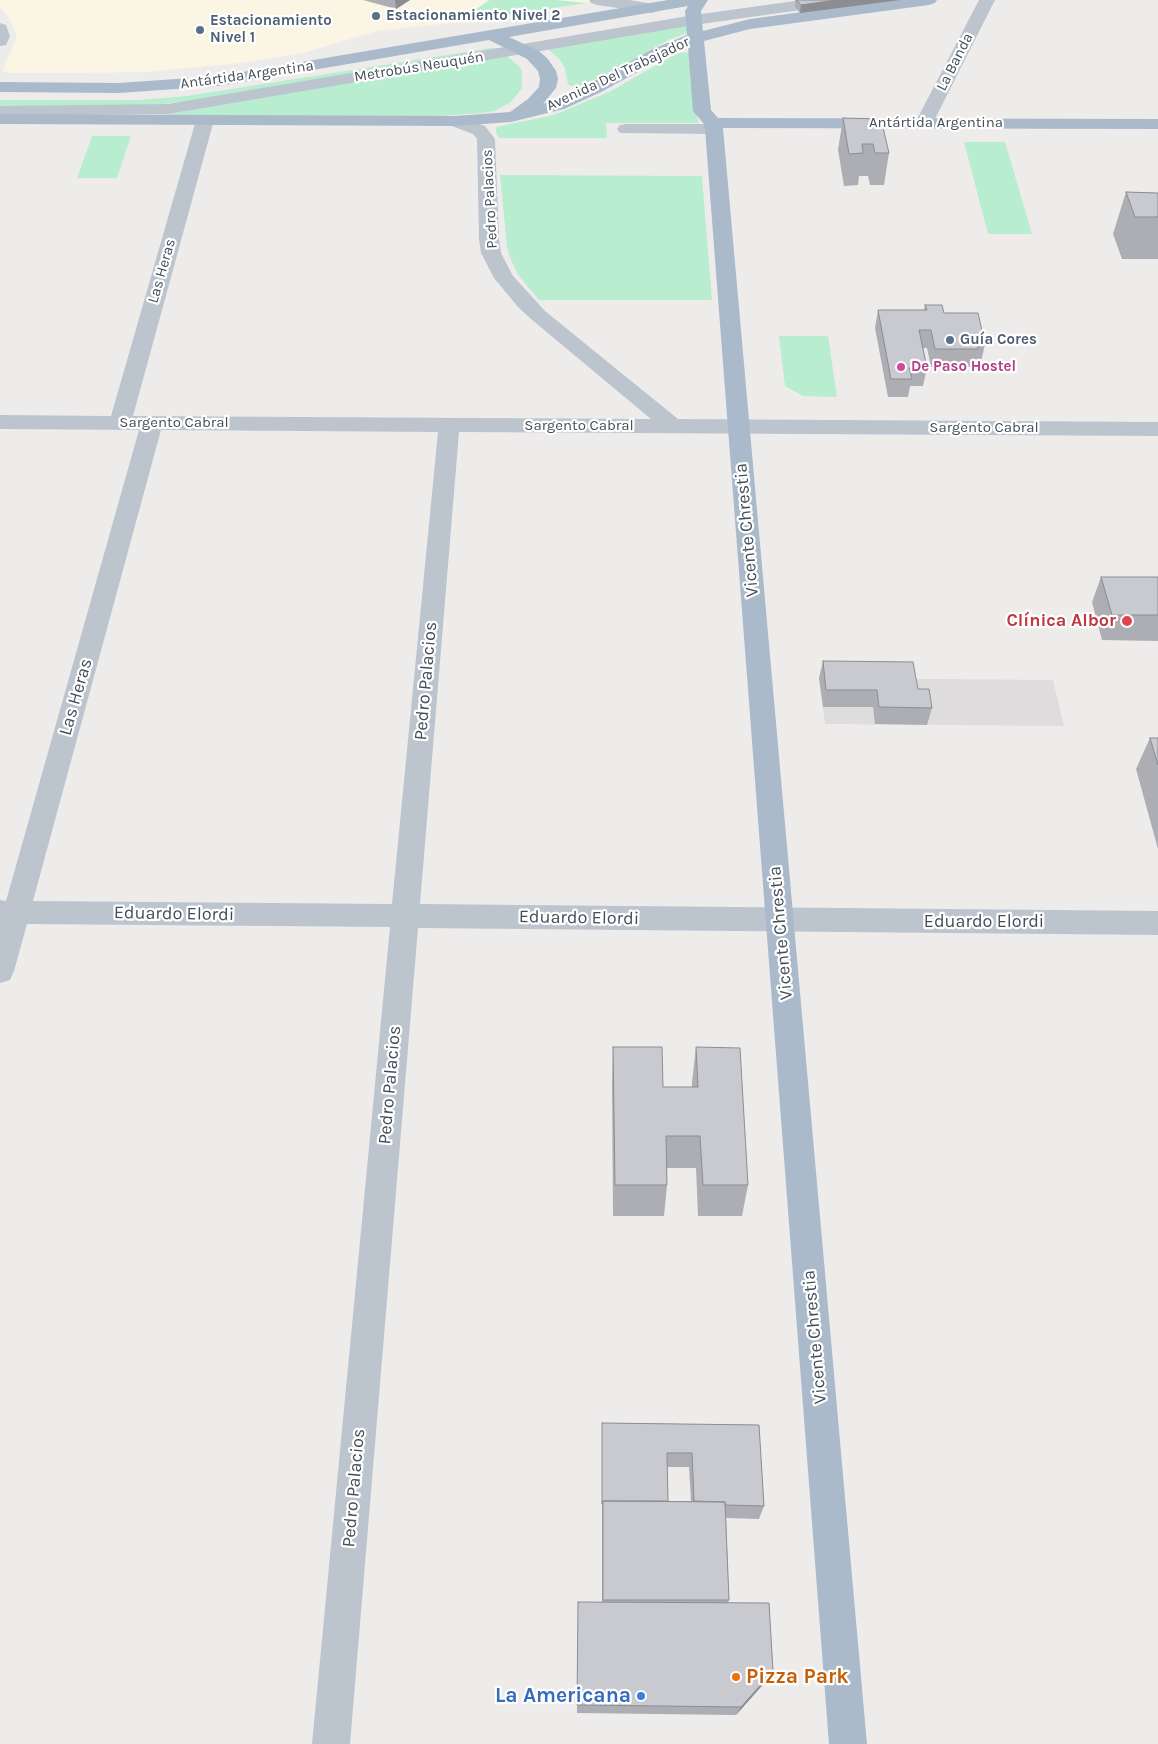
<!DOCTYPE html>
<html>
<head>
<meta charset="utf-8">
<style>
	body { margin:0 }
	canvas { display:block; background:#eeebeb }
</style>
</head>
<body>
<canvas width="1158" height="1744"></canvas>
<script>
const g = document.querySelector('canvas').getContext('2d');
g.lineJoin = 'round';
function fill(path, color) {
  g.fillStyle = color;
  g.fill(path, 'evenodd');
}
function poly(rows) {
  const path = new Path2D();
  for (const r of rows) {
    path.moveTo(r[0], r[1]);
    for (let i = 2; i < r.length; i += 2) path.lineTo(r[i], r[i + 1]);
  }
  return path;
}
function trace(path, color, width, dash) {
  g.strokeStyle = color;
  g.lineWidth = width;
  g.lineCap = dash ? 'butt' : 'round';
  g.setLineDash(dash || []);
  g.stroke(path);
}
function label(font, color, halo, rows, align = 'center') {
  g.font = font + ' Karla,sans-serif';
  g.lineWidth = 4.5;
  g.setLineDash([]);
  g.textBaseline = 'middle';
  g.strokeStyle = halo;
  g.fillStyle = color;
  for (const [text, x, y, turn = 0] of rows) {
    g.save();
    g.translate(x, y);
    g.rotate((+turn || 0) * Math.PI / 180);
    g.textAlign = isNaN(turn) ? turn : align;
    if (halo) g.strokeText(text, 0, 0);
    g.fillText(text, 0, 0);
    g.restore();
  }
}
const commercial = poly([
	[0,0,606,0,459,22,377,31,303,53,241,63,146,72,78,73,11,73,2,71,17,36,11,21,0,7]
]);
const education = poly([
	[819,678,1053,680,1064,726,825,724]
]);
const green = poly([
	[489,0,556,0,587,3,459,22],
	[689,25,693,31,668,40,617,70,579,86,570,86,568,84,565,68,560,60,549,50,549,49],
	[491,48,499,48,190,101,132,107,0,107,0,100,138,100,187,96],
	[685,52,690,53,692,57,698,123,606,123,607,138,499,138,496,132,496,127,501,126,554,115,609,92,676,54],
	[507,56,519,66,522,71,522,88,511,102,494,111,482,113,441,116,156,116],
	[92,136,131,136,117,178,77,178],
	[964,142,1005,142,1032,234,988,234],
	[500,175,702,176,712,300,539,300,519,276,511,260,507,247],
	[779,336,828,336,837,397,803,396,785,386]
]);
const minor = poly([
	[589,0,630,0,658,5,660,8,658,11,652,13,597,5,591,3,589,0],
	[802,0,844,0,842,3,836,5,694,25,168,114,0,116,0,106,168,104,694,15,802,0],
	[979,0,995,0,933,123,930,127,924,128,918,127,915,123,979,0],
	[0,23,6,25,10,36,6,45,0,46,0,23],
	[205,115,211,116,214,120,133,416,651,419,531,319,518,307,494,278,481,253,479,239,477,139,473,134,449,125,446,121,449,117,455,116,485,126,495,139,499,239,501,253,513,276,545,311,678,419,1158,422,1158,436,459,432,420,904,1158,911,1158,935,418,928,350,1744,312,1744,390,927,27,924,14,971,10,980,0,983,0,900,6,901,139,430,0,429,0,415,111,416,196,120,199,116,205,115],
	[161,430,438,432,392,904,33,901,161,430],
	[626,124,714,124,720,125,723,129,720,133,714,134,620,133,617,129,620,125,626,124]
]);
const major = poly([
	[668,0,708,0,701,11,703,31,750,19,893,0,937,0,935,3,929,5,750,29,704,41,711,110,718,118,1158,119,1158,129,723,128,867,1744,829,1744,705,129,704,124,693,111,688,47,665,57,601,92,564,109,511,122,455,126,0,124,0,114,455,116,510,112,528,99,539,87,540,79,538,71,527,59,489,40,219,86,119,93,0,92,0,82,119,83,219,76,668,0],
	[688,6,685,11,687,35,653,49,589,84,543,104,556,88,558,79,556,71,548,59,539,51,509,37,688,6]
]);
const wall = poly([
	[363,0,410,0,396,9],
	[795,0,900,0,800,13,795,7],
	[843,118,889,153,884,185,870,185,868,176,859,176,858,185,844,186,838,150],
	[1126,192,1158,193,1158,259,1122,259,1113,234],
	[925,305,944,313,985,344,981,362,975,362,974,367,931,367,927,348,923,348,927,368,923,386,910,386,908,397,888,397,875,328,878,310,924,310],
	[1101,577,1158,577,1158,641,1102,640,1092,602],
	[823,661,918,689,932,708,927,725,875,724,873,707,823,707,819,678],
	[1150,738,1158,738,1158,849,1136,769],
	[613,1047,663,1087,692,1087,692,1082,696,1047,748,1185,742,1216,698,1216,696,1168,667,1168,667,1185,664,1216,613,1216,612,1082],
	[602,1423,759,1425,764,1506,759,1519,726,1518,729,1600,728,1603,767,1680,736,1715,577,1713,578,1602,602,1602],
	[667,1467,689,1467,691,1501,668,1501]
]);
const shadedWall = poly([
	[395,0,410,0,396,9],
	[836,0,900,0,800,13,801,5],
	[773,1671,767,1680,736,1715,741,1707]
]);
const building = poly([
	[797,0,836,0,801,5,797,0],
	[843,118,881,119,889,153,875,153,873,144,862,144,863,153,849,154,843,118],
	[1126,192,1158,193,1158,217,1135,217,1126,192],
	[925,305,942,305,944,313,978,313,985,344,977,344,978,349,935,349,931,330,919,330,927,368,909,368,912,379,891,379,878,310,927,310,925,305],
	[1101,577,1158,577,1158,615,1112,615,1101,577],
	[823,661,913,662,918,689,929,689,932,708,879,707,877,690,826,690,823,661],
	[1150,738,1158,738,1158,765,1150,738],
	[613,1047,662,1047,663,1087,698,1087,696,1047,740,1048,748,1185,703,1185,700,1136,666,1136,667,1185,615,1185,613,1047],
	[602,1423,759,1425,764,1506,725,1505,725,1502,694,1501,692,1453,667,1453,668,1501,603,1501,602,1504,602,1423],
	[603,1501,725,1502,729,1600,603,1600,603,1501],
	[578,1602,769,1603,773,1671,741,1707,577,1705,578,1602]
]);
const markers = [
	[376,16,5,"#5c6f8a"],
	[200,30,5,"#5c6f8a"],
	[950,340,5,"#5c6f8a"],
	[901,367,5,"#d1479c"],
	[1127,621,6,"#e0444e"],
	[736,1677,5,"#e8710a"],
	[641,1696,5,"#3f7fe0"]
];
const farServicenames = [
	["Estacionamiento Nivel 2",386,16],
	["Estacionamiento",210,21],
	["Nivel 1",210,38],
	["Guía Cores",960,340]
];
const farStreetnames = [
	["La Banda",955,62,-63],
	["Metrobús Neuquén",419,67,-9],
	["Avenida Del Trabajador",618,74,-25],
	["Antártida Argentina",247,75,-8],
	["Antártida Argentina",936,123],
	["Pedro Palacios",490,199,-93],
	["Las Heras",162,271,-74],
	["Sargento Cabral",174,423],
	["Sargento Cabral",579,426],
	["Sargento Cabral",984,428]
];
const farHotelnames = [
	["De Paso Hostel",911,367]
];
const streetNames = [
	["Vicente Chrestia",747,530,-95],
	["Pedro Palacios",426,681,-85],
	["Las Heras",76,697,-74],
	["Eduardo Elordi",174,914,1],
	["Eduardo Elordi",579,918,1],
	["Eduardo Elordi",984,922],
	["Vicente Chrestia",781,933,-95],
	["Pedro Palacios",390,1085,-85],
	["Vicente Chrestia",815,1337,-95],
	["Pedro Palacios",354,1488,-85]
];
const healthNames = [
	["Clínica Albor",1116,621]
];
const nearFoodnames = [
	["Pizza Park",746,1677]
];
const nearShopnames = [
	["La Americana",631,1696]
];
fill(commercial, '#fbf5e3');
fill(education, '#dfdcdd');
fill(green, '#b9edcf');
fill(minor, '#bcc5ce');
fill(major, '#abbacb');
fill(wall, '#acaeb3');
fill(shadedWall, '#8c8d92');
fill(building, '#c8cad0');
trace(building, '#8c8d92', 1);
for (const [x, y, r, color] of markers) {
  const dot = new Path2D();
  dot.arc(x, y, r, 0, 2 * Math.PI);
  g.fillStyle = color;
  g.fill(dot);
  trace(dot, '#fff', 2);
}
label('bold 15px', '#4e5e75', '#fff', farServicenames, 'left');
label('15px', '#444e58', '#fff', farStreetnames);
label('bold 15px', '#b23c85', '#fff', farHotelnames, 'left');
label('18px', '#444e58', '#fff', streetNames);
label('bold 18px', '#be3a42', '#fff', healthNames, 'right');
label('bold 21px', '#c56008', '#fff', nearFoodnames, 'left');
label('bold 21px', '#366cbe', '#fff', nearShopnames, 'right');
</script>
</body>
</html>
